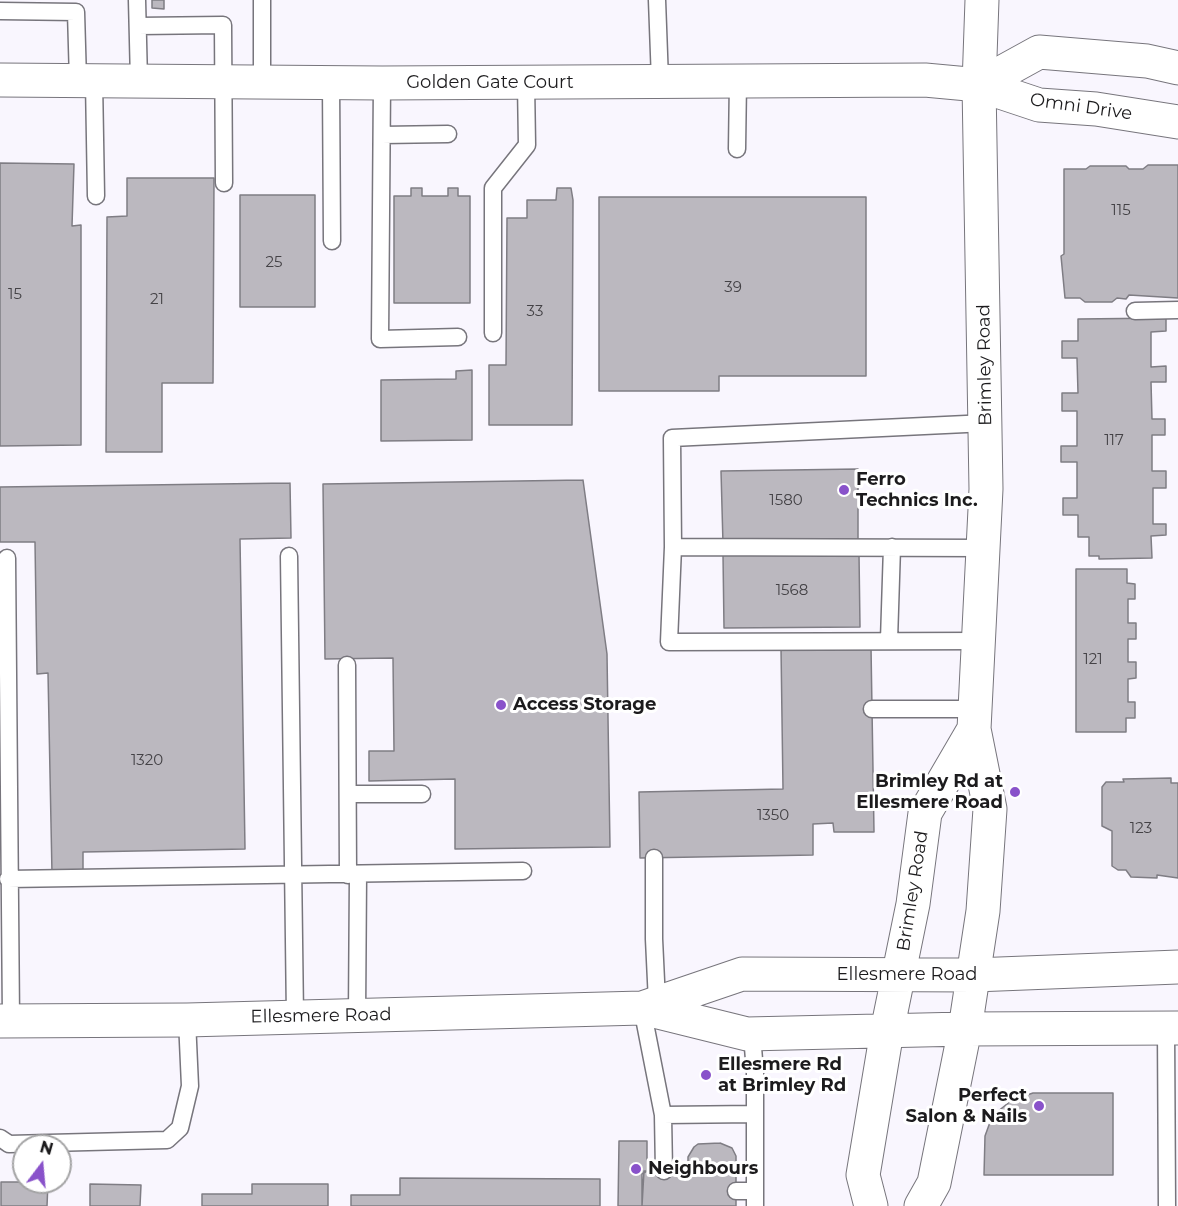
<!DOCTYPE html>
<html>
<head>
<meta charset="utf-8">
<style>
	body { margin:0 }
	#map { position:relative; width:1178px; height:1206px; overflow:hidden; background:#f9f6fe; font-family:Montserrat,sans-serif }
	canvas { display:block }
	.north { position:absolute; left:12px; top:1134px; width:60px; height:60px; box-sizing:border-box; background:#fff; border:2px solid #a4a4a5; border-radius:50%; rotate:16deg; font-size:16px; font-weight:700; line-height:24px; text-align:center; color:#1c1b1d }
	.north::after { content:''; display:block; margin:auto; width:21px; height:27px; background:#8952ca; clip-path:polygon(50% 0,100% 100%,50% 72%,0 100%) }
</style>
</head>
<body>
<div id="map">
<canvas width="1178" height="1206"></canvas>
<div class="north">N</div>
</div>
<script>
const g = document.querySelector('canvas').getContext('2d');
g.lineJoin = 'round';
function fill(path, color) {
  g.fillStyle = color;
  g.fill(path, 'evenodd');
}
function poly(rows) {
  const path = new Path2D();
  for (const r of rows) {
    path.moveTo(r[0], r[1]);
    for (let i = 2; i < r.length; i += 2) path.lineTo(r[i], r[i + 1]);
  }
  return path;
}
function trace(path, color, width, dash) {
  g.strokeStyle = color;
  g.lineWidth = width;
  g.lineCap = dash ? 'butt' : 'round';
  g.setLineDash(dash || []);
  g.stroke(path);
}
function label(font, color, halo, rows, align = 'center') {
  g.font = font + ' Montserrat,sans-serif';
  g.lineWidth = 6;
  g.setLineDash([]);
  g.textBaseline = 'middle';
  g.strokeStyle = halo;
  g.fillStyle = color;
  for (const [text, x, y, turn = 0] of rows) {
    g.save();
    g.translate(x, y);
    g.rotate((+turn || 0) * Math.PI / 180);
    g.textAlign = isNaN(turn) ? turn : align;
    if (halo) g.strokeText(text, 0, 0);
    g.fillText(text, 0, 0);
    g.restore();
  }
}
const building = poly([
	[152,0,164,0,164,9,152,8,152,0],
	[0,163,74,164,72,226,81,225,81,445,0,446,0,163],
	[1148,165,1178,165,1178,298,1129,295,1126,299,1117,298,1112,302,1085,302,1080,298,1065,298,1061,256,1064,254,1064,169,1086,169,1090,166,1126,166,1129,169,1143,169,1148,165],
	[127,178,214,178,213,383,162,383,162,452,106,452,107,217,127,216,127,178],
	[411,188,422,188,422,196,448,196,448,188,458,188,458,196,470,196,470,303,394,303,394,196,411,196,411,188],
	[557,188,571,188,573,200,572,425,489,425,489,365,506,365,507,218,527,218,527,200,556,200,557,188],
	[240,195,315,195,315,307,240,307,240,195],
	[599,197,866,197,866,376,719,376,719,391,599,391,599,197],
	[1166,318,1166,331,1151,332,1151,367,1166,366,1166,382,1151,382,1152,419,1165,419,1165,435,1152,435,1152,471,1166,471,1166,488,1153,488,1153,524,1166,524,1166,535,1151,536,1152,558,1099,559,1099,556,1089,556,1089,537,1078,537,1078,515,1063,515,1063,498,1077,498,1077,462,1061,462,1061,446,1077,446,1077,411,1062,411,1062,393,1078,393,1077,358,1062,358,1062,341,1078,341,1078,319,1166,318],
	[472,370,472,440,381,441,381,380,456,379,456,371,472,370],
	[858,469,858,543,723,544,721,471,858,469],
	[583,480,607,654,610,847,455,849,455,779,369,781,369,751,394,751,393,658,325,659,323,484,583,480],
	[290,483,291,538,240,539,245,849,83,852,83,873,52,874,48,673,37,674,35,542,0,542,0,487,290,483],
	[859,554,860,627,724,628,723,555,859,554],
	[1076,569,1127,569,1127,583,1135,584,1135,599,1128,599,1128,623,1136,623,1136,639,1128,639,1128,662,1136,662,1136,678,1128,679,1128,702,1135,702,1135,718,1126,718,1126,732,1076,732,1076,569],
	[871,647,874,832,834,832,833,823,813,824,813,855,640,858,639,792,783,789,781,648,871,647],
	[1171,778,1171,783,1178,783,1178,878,1157,875,1157,878,1131,877,1126,870,1118,870,1112,866,1112,831,1102,826,1102,787,1106,782,1124,782,1123,779,1171,778],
	[1113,1093,1113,1175,984,1175,985,1136,989,1125,997,1112,1012,1100,1033,1093,1113,1093],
	[619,1141,647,1141,647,1171,642,1174,642,1206,618,1206,619,1141],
	[720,1143,732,1148,736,1156,736,1206,642,1206,644,1171,688,1171,688,1157,694,1147,698,1144,720,1143],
	[400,1178,600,1179,600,1206,351,1206,351,1195,400,1195,400,1178],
	[1,1182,48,1182,47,1206,1,1206,1,1182],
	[90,1184,141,1185,140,1206,90,1206,90,1184],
	[252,1184,328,1184,328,1206,202,1206,202,1194,252,1194,252,1184]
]);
const service = poly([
	[137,0,139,81],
	[262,0,262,82],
	[657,0,660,81],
	[0,11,76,12,78,81],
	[138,26,223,25,224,183],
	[94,81,96,196],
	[331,83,332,241],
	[382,83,380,339,458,337],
	[382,135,448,134],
	[737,149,738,81],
	[1135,311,1178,310],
	[493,333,493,188,527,145,526,83],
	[673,547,983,548],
	[289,556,295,1017],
	[7,558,11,1020],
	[889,640,892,547],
	[979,641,669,642,673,547,672,438,987,423],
	[347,665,348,875],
	[872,709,975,709],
	[348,794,422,794],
	[654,858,654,939,657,1002],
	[8,879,523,871],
	[642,1008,663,1115,755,1114],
	[357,1016,358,874],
	[1166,1028,1167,1206],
	[752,1034,755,1073,755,1206],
	[663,1115,664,1171],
	[0,1138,9,1144,167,1140,180,1128,190,1086,187,1020],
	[736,1191,755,1191]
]);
const minor = poly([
	[0,80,382,83,925,80,979,85]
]);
const tertiary = poly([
	[979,85,1039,52,1147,61,1178,68],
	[979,85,1039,105,1096,109,1178,122]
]);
const secondary = poly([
	[642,1008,742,974,974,975,1178,967],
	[0,1021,187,1020,642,1008,747,1034,965,1029,1178,1028],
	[871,1206,863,1175,887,1031,913,904,925,813,974,729],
	[921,1206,934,1183,965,1029,983,911,990,809,974,729,986,489,979,85,982,0]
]);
const markers = [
	[844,490,6,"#8952ca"],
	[501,705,6,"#8952ca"],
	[1015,792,6,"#8952ca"],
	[706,1075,6,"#8952ca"],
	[1039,1106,6,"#8952ca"],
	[636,1169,6,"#8952ca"]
];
const numberNames = [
	["115",1121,211],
	["25",274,263],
	["39",733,288],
	["15",15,295],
	["21",157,300],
	["33",535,312],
	["117",1114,441],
	["1580",786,501],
	["1568",792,591],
	["121",1093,660],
	["1320",147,761],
	["1350",773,816],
	["123",1141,829]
];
const streetNames = [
	["Golden Gate Court",490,83],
	["Omni Drive",1081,107,8],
	["Brimley Road",985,365,-91],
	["Brimley Road",913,891,-81],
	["Ellesmere Road",907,975],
	["Ellesmere Road",321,1016,-1]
];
const poiNames = [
	["Ferro",856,480],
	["Technics Inc.",856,501],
	["Access Storage",513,705],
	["Brimley Rd at",1003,782,"right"],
	["Ellesmere Road",1003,803,"right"],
	["Ellesmere Rd",718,1065],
	["at Brimley Rd",718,1086],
	["Perfect",1027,1096,"right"],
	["Salon & Nails",1027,1117,"right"],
	["Neighbours",648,1169]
];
fill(building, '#bbb8bf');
trace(building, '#7f7d84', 1.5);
trace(service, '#77757c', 19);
trace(minor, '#77757c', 35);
trace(tertiary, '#77757c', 35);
trace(secondary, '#77757c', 35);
trace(service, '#fff', 16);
trace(minor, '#fff', 33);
trace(tertiary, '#fff', 33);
trace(secondary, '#fff', 33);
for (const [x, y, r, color] of markers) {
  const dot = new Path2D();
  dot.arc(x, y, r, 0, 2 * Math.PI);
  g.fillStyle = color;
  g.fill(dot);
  trace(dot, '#fff', 2);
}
label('15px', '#444246', null, numberNames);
label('18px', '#1c1b1d', '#fff', streetNames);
label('bold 18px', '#1c1b1d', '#fff', poiNames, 'left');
</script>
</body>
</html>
